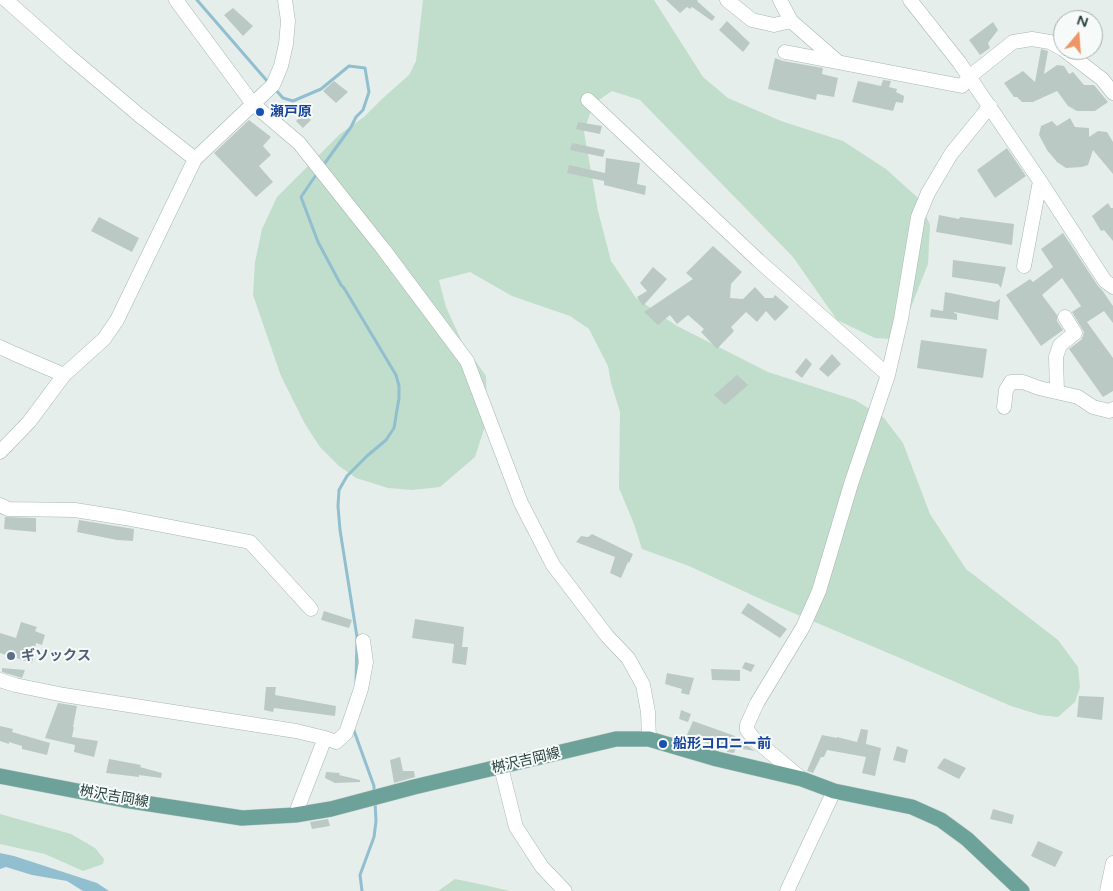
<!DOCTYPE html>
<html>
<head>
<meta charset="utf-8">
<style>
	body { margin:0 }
	#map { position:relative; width:1113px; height:891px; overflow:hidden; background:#e6eeeb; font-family:"Varela Round",sans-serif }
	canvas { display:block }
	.north { position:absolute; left:1053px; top:10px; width:50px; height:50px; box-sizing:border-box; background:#f6faf9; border:1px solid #a2b0ad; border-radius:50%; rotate:18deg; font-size:14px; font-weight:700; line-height:20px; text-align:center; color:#25403b }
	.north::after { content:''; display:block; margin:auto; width:18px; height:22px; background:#ed9565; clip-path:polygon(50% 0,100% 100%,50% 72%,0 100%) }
</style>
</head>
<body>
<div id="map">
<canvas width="1113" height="891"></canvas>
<div class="north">N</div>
</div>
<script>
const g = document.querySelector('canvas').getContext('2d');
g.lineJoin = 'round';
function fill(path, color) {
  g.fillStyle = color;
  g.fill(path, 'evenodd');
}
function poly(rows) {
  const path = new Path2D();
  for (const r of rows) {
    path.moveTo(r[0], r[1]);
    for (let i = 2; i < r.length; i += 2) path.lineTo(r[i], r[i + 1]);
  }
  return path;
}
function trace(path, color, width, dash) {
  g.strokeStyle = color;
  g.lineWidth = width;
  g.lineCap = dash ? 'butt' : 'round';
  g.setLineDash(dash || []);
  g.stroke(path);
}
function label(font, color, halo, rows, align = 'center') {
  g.font = font + ' "Varela Round","Noto Sans JP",sans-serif';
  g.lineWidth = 4;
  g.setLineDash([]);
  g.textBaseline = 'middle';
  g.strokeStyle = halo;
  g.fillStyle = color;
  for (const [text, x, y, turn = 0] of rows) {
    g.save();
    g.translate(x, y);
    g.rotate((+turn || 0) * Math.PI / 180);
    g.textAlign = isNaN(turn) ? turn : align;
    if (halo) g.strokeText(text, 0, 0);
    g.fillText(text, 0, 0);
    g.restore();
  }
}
const green = poly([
	[423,0,654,0,703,77,728,98,781,121,843,141,886,169,918,198,930,225,928,264,902,330,891,339,875,338,837,320,793,257,640,100,612,91,593,104,584,132,598,211,611,261,636,298,677,326,768,372,855,400,884,418,903,443,930,514,966,569,1058,640,1078,667,1080,687,1075,702,1058,717,1040,715,1011,706,900,658,765,601,689,566,642,549,634,524,619,488,620,412,611,383,608,366,589,329,570,316,512,296,470,272,439,280,446,307,462,342,486,376,487,420,475,457,440,487,412,490,388,488,356,478,339,466,320,447,305,424,281,376,253,295,255,262,262,229,277,197,340,134,364,117,383,98,409,75,416,61],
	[0,814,71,834,95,848,104,859,103,864,83,871,45,854,0,844],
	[455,879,484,885,510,891,438,891]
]);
const water = poly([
	[0,853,14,856,97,883,109,891,83,891,67,881,32,875,6,867,0,869]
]);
const stream = poly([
	[197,0,268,82],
	[275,89,283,98,293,101,321,89,349,66,365,68,369,92,363,110,356,117,351,127,322,167],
	[318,172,301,197,318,242,341,285,344,288,396,375,399,386,399,398,394,428,386,440,367,456,347,476,339,490,338,506,340,530,357,637,356,682],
	[353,728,374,786,374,793],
	[362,891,360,875,374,837,376,821,375,802]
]);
const building = poly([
	[666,0,698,0,697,1,715,17,712,21,692,7,690,9,687,7,680,13],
	[233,8,253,26,243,36,224,15],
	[727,21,750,43,743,52,719,30],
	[993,22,998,30,988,43,990,48,980,55,969,40],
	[1041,49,1048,51,1044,74,1057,65,1064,66,1069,74,1073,72,1084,85,1094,85,1108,102,1095,111,1077,111,1068,106,1057,91,1033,102,1022,102,1017,97,1014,97,1004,83,1023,71,1035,82],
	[775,58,783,61,823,68,822,74,838,78,834,97,817,94,816,100,768,89],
	[883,80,891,81,889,87,897,89,896,92,904,96,903,103,896,102,893,111,852,102,858,81,881,86],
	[334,81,348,92,336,103,323,91],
	[305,113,311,120,303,128,296,121],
	[1070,118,1075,127,1089,128,1089,137,1098,131,1107,132,1113,142,1113,174,1093,150,1088,165,1082,167,1066,168,1057,162,1047,150,1039,135,1041,126,1052,121,1057,126],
	[249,120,271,137,263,146,271,155,259,166,273,182,256,197,214,153],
	[578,122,602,126,600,134,576,129],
	[572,143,605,150,603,157,570,150],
	[1007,148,1026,176,995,198,977,170],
	[606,158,640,163,637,184,646,186,645,195,604,185,604,181,567,173,569,165,605,173],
	[1108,203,1111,208,1113,208,1113,241,1104,230,1101,231,1092,216],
	[939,215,959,219,960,217,1014,224,1012,245,936,232],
	[99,217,139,238,132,252,91,231],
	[1063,233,1098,286,1102,290,1113,306,1113,323,1104,311,1087,322,1113,358,1113,391,1103,397,1069,349,1081,340,1083,336,1084,332,1072,312,1081,306,1062,278,1042,295,1057,315,1057,321,1063,330,1041,346,1006,295,1030,279,1033,282,1053,267,1041,249],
	[713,246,742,272,731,284,730,298,743,299,755,287,765,298,773,298,775,295,789,307,775,321,766,311,757,322,746,312,731,327,734,331,717,349,701,332,704,329,688,315,677,324,670,315,658,325,644,312,693,279,686,273],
	[953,260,1006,267,1001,288,998,284,952,277],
	[653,267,667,279,643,306,637,297,647,291,640,283],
	[945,292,995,302,1000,299,998,320,954,312,954,313,957,314,957,320,930,317,931,309,943,311],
	[921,340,987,349,983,378,917,368],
	[832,354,841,364,828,377,819,369],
	[806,358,812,364,802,378,795,372],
	[737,375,748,385,725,405,714,395],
	[5,517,36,518,36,532,4,529],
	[79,520,134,529,133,541,117,540,77,532],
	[592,534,633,554,629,563,628,562,621,578,610,573,615,557,576,542,581,536,588,537],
	[748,603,787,629,780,638,741,613],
	[324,611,352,620,349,628,321,620],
	[415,619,464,627,462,647,468,647,466,665,452,663,454,644,412,638],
	[21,622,37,627,35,631,45,635,42,645,36,643,32,663,0,653,0,633,16,638],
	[745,662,755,665,751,672,742,668],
	[2,668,25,670,22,678,2,672],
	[711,669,740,670,740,681,712,680],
	[667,673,694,678,689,695,681,693,682,689,665,684],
	[266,687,276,687,275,695,336,706,335,716,274,708,273,712,264,710],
	[1079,696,1104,697,1102,720,1077,717],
	[58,703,77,706,73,727,74,727,72,737,98,741,94,757,74,752,75,745,45,738],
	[681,710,691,714,688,722,679,719],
	[693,721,735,736,755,751,736,748,734,753,727,752,727,749,686,737],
	[0,726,13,729,12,732,50,743,47,755,22,749,22,746,9,742,9,744,0,741],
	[861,729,868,730,866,744,881,748,875,776,862,773,866,757,827,750,824,757,821,757,813,773,807,771,822,735,837,738,837,737,857,742],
	[897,746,908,750,905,763,893,760],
	[400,757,403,771,414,771,415,777,394,783,390,760],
	[944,758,966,768,959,779,937,768],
	[109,759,141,765,140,767,162,773,161,778,139,775,139,777,106,773],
	[326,772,340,773,339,775,360,780,360,782,335,783,325,778],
	[993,809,1014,815,1012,824,990,819],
	[328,819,330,826,312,829,310,822],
	[1038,841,1063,852,1055,867,1031,856]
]);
const minor = poly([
	[6,0,69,56,139,115,195,159],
	[176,0,253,104,299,143,384,250,467,361,521,503,553,565,607,636,628,658,643,685,648,712,649,739],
	[727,0,752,20,774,25,791,21,838,62],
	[780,0,791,21],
	[910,0,959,62,1040,181,1105,281,1113,287],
	[1064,50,1102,79,1113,93],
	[785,52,962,86,969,77,1013,42,1032,39,1050,42,1063,49],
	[588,100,759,261,888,375],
	[1024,266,1040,181],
	[0,347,15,354,64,375],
	[1057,392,1056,357,1060,345,1075,333,1065,317],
	[1004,407,1006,390,1011,382,1023,382,1039,388,1078,397,1093,407,1109,411,1113,409],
	[0,452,29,422,64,375,104,339,117,320,195,159,273,85,281,66,286,44,288,21,285,0],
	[0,505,8,509,75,510,125,518,250,542,311,609],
	[0,680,15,685,64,695,296,731,325,738,295,815],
	[325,738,336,742,346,733,361,689,366,662,363,641],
	[501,767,516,827,542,867,565,891],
	[802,779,754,739,747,730,747,725,757,703,803,627,819,591,851,484,888,375,901,319,918,217,928,193,951,154,990,106],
	[787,891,834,791],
	[1107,891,1113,863]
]);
const major = poly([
	[0,776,124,800,242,818,295,815,331,809,414,787,616,739,649,739,717,759,802,779,834,791,912,807,941,820,967,839,1022,891]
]);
const markers = [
	[260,112,5,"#1a4fb4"],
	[11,656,5,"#5c6f8a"],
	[663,744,5,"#1a4fb4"]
];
const transitNames = [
	["瀬戸原",270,112],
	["船形コロニー前",673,744]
];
const serviceNames = [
	["ギソックス",21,656]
];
const streetNames = [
	["桝沢吉岡線",526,761,-13],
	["桝沢吉岡線",114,797,10]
];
fill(green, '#c0decb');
fill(water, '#91bfd0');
trace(stream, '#91bfd0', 3);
fill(building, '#bbc9c5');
trace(minor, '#a8b6b3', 15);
trace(major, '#c2cac8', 16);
trace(minor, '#fff', 14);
trace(major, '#6ca29a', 15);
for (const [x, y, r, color] of markers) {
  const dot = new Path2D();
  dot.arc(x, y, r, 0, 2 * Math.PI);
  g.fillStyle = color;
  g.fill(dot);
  trace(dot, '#f6faf9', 2);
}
label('bold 14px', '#164399', '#f6faf9', transitNames, 'left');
label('bold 14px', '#4e5e75', '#f6faf9', serviceNames, 'left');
label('14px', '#25403b', '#f6faf9', streetNames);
</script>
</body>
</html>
